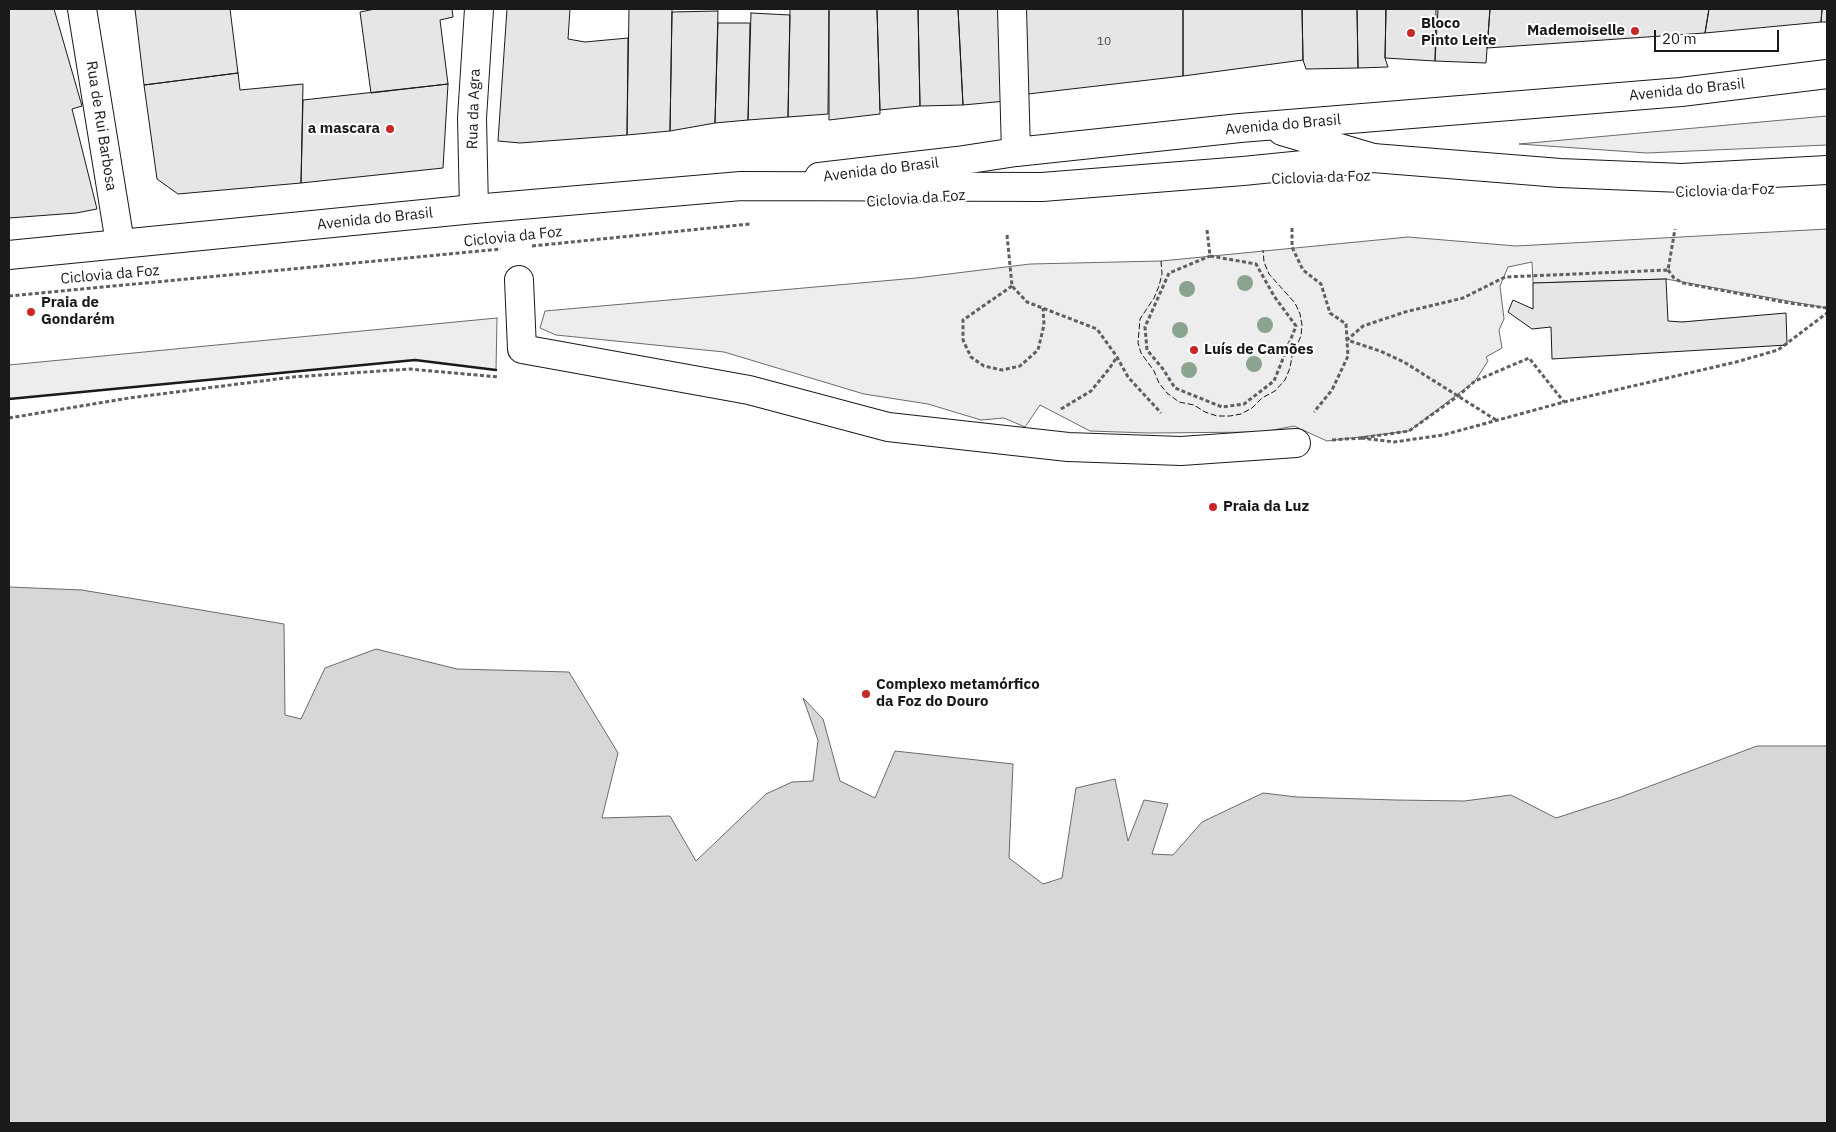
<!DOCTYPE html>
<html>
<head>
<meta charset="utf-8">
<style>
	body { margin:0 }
	#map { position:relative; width:1836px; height:1132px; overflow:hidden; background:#fff; font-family:"IBM Plex Sans",sans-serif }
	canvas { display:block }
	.frame { position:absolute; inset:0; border:10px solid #1a1a1a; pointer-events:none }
	.scale { position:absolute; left:1654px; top:30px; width:125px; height:22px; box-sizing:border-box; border:2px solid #1a1a1a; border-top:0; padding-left:6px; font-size:15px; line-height:18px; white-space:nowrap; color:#1a1a1a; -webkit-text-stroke:4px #fff; paint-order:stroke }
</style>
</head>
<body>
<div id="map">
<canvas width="1836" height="1132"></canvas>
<div class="frame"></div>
<div class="scale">20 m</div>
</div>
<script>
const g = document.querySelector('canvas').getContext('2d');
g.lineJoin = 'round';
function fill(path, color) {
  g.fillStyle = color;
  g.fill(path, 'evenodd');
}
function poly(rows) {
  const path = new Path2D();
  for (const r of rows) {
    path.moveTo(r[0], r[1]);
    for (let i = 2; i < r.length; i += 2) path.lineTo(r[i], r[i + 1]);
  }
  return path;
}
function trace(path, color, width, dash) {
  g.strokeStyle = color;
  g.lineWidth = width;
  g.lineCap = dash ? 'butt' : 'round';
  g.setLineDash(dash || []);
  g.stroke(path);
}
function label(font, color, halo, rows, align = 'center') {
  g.font = font + ' "IBM Plex Sans",sans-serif';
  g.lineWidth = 4;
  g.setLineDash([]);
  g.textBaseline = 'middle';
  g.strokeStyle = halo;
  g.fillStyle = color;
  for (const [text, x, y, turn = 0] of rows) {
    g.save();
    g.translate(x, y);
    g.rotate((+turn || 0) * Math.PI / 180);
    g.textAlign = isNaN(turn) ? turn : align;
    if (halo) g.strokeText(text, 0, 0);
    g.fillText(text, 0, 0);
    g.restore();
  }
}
const built = poly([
	[1827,116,1827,145,1647,153,1519,144,1827,116],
	[1827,229,1827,308,1666,279,1533,283,1532,262,1508,267,1500,286,1504,319,1499,330,1502,348,1486,357,1488,361,1475,381,1409,431,1327,441,1294,426,1263,432,1148,433,1090,431,1040,405,1025,427,1004,418,981,420,928,404,864,394,724,352,556,335,540,328,545,311,916,278,1030,264,1161,261,1408,237,1516,246,1827,229],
	[497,318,496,370,415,360,9,399,9,365,497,318]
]);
const water = poly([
	[9,587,82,590,284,624,285,715,301,719,325,668,376,649,457,669,569,672,618,753,602,818,670,816,696,861,766,794,792,782,813,781,818,740,803,698,823,719,840,781,875,798,895,751,1013,764,1009,858,1043,884,1062,878,1076,788,1115,779,1128,841,1144,800,1168,804,1152,854,1173,855,1202,822,1263,793,1297,797,1396,800,1464,801,1511,795,1556,818,1621,797,1757,746,1827,746,1827,1123,9,1123,9,587]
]);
const building = poly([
	[9,9,54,9,82,106,72,109,97,209,76,213,9,218,9,9],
	[135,9,230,9,238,73,144,85,135,9],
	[375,9,452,9,453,17,440,20,448,84,371,93,360,12,375,9],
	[507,9,570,9,568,39,585,42,628,38,627,135,520,143,498,141,507,9],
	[629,9,672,9,670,131,627,135,629,9],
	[790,9,829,9,828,114,788,117,790,9],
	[829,9,877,9,880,114,829,120,829,9],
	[877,9,918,9,920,106,880,110,877,9],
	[918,9,958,9,963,105,920,106,918,9],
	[958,9,1001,9,1006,101,963,105,958,9],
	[1022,9,1183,9,1183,76,1028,94,1022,9],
	[1183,9,1302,9,1303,60,1183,76,1183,9],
	[1302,9,1357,9,1358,68,1306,69,1303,60,1302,9],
	[1357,9,1386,9,1385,58,1388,67,1358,68,1357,9],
	[1386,9,1436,9,1435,61,1385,58,1386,9],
	[1438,9,1490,9,1486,63,1435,61,1438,9],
	[1490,9,1709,9,1705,33,1487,48,1490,9],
	[1709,9,1822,9,1821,22,1705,33,1709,9],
	[1822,9,1827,9,1827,22,1821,22,1822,9],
	[718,11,715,123,670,131,672,12,718,11],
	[751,13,790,15,788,117,748,120,751,13],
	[718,23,750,23,748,120,715,123,718,23],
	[238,73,240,90,303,84,301,183,178,194,157,179,144,85,238,73],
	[448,84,443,168,301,183,303,100,448,84],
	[1666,279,1668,321,1682,322,1786,313,1787,345,1552,359,1551,327,1532,329,1508,312,1513,300,1533,309,1533,283,1666,279]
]);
const path = poly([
	[1292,228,1292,247,1303,270,1321,284,1330,313,1346,324,1348,356,1332,390,1314,412],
	[1207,230,1210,256],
	[1007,235,1012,286,1027,302,1097,329,1117,357,1128,377,1161,413],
	[532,246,750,224],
	[1210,256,1256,264,1274,296,1296,326,1274,381,1244,404,1222,407,1175,388,1163,369,1147,350,1145,327,1169,273,1210,256],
	[1668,270,1674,278,1683,283,1789,303,1827,308],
	[1012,286,963,320,963,340,971,357,984,366,1002,370,1020,366,1038,350,1044,325,1043,308],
	[9,296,501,249],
	[1061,409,1091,391,1109,369,1117,357],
	[9,418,129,398,293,377,409,369,499,377],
	[1496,420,1404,362,1380,351,1347,340,1363,326,1405,312,1463,298,1505,277,1668,270,1675,229],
	[1361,438,1394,442,1443,435,1564,402,1736,362,1778,350,1827,313],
	[1332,440,1361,438,1409,431,1458,396,1475,381,1529,358,1564,402]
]);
const pedestrian = poly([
	[519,280,522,349,749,390,888,427,1068,447,1181,451,1296,443]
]);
const minor = poly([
	[82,9,120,243],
	[1012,9,1016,152],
	[474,209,472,118,479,9]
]);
const secondary = poly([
	[1282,131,1373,158],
	[819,177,957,161,1016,152,1240,128,1681,92,1827,74]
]);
const primary = poly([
	[9,255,474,209,741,186,1042,187,1243,171,1373,158,1560,173,1682,178,1827,170]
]);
const fence = poly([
	[1161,261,1162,274,1159,286,1154,298,1140,319,1138,343,1141,353,1154,371,1159,383,1167,393,1179,402,1194,405,1205,412,1217,416,1230,416,1241,414,1252,408,1262,398,1275,391,1285,380,1290,368,1292,356,1301,336,1302,325,1300,314,1295,303,1269,274,1264,262,1263,250]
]);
const wall = poly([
	[9,399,415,360,496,370]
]);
const trees = [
	[1245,283],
	[1187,289],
	[1265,325],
	[1180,330],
	[1254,364],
	[1189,370]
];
const markers = [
	[1635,31,5,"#c62828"],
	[1411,33,5,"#c62828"],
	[390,129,5,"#c62828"],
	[31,312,5,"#c62828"],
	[1194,350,5,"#c62828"],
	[1213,507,5,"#c62828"],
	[866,694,5,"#c62828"]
];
const numberNames = [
	["10",1104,42]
];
const poiNames = [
	["Bloco",1421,24],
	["Pinto Leite",1421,41],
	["Mademoiselle",1625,31,"right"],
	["a mascara",380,129,"right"],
	["Praia de",41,303],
	["Gondarém",41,320],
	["Luís de Camões",1204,350],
	["Praia da Luz",1223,507],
	["Complexo metamórfico",876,685],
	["da Foz do Douro",876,702]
];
const streetNames = [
	["Avenida do Brasil",1687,90,-6],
	["Rua da Agra",474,109,-88],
	["Avenida do Brasil",1283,125,-5],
	["Rua de Rui Barbosa",101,126,81],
	["Avenida do Brasil",881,170,-7],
	["Ciclovia da Foz",1321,178,-2],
	["Ciclovia da Foz",1725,191,-2],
	["Ciclovia da Foz",916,199,-4],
	["Avenida do Brasil",375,219,-6],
	["Ciclovia da Foz",513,237,-6],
	["Ciclovia da Foz",110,275,-5]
];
fill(built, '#ededed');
trace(built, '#6a6a6a', 1);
fill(water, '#d7d7d7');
trace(water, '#6a6a6a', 1);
fill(building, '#e6e6e6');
trace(building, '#1a1a1a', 1);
trace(pedestrian, '#1a1a1a', 30);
trace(minor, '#1a1a1a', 30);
trace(secondary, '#1a1a1a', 30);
trace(primary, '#1a1a1a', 30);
trace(path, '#5f5f5f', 3, [4, 2.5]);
trace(pedestrian, '#fff', 28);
trace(minor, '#fff', 28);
trace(secondary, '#fff', 28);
trace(primary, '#fff', 28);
trace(fence, '#1a1a1a', 1, [6, 2.5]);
trace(wall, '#1a1a1a', 2.5);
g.fillStyle = '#8aa48f';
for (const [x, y] of trees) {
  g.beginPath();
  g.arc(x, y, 8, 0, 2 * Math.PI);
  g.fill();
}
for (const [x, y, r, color] of markers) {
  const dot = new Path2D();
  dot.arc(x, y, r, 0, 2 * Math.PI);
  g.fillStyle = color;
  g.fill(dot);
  trace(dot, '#fff', 2);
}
label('12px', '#4d4d4d', null, numberNames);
label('bold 15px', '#1a1a1a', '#fff', poiNames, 'left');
label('15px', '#1a1a1a', '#fff', streetNames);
</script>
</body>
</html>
